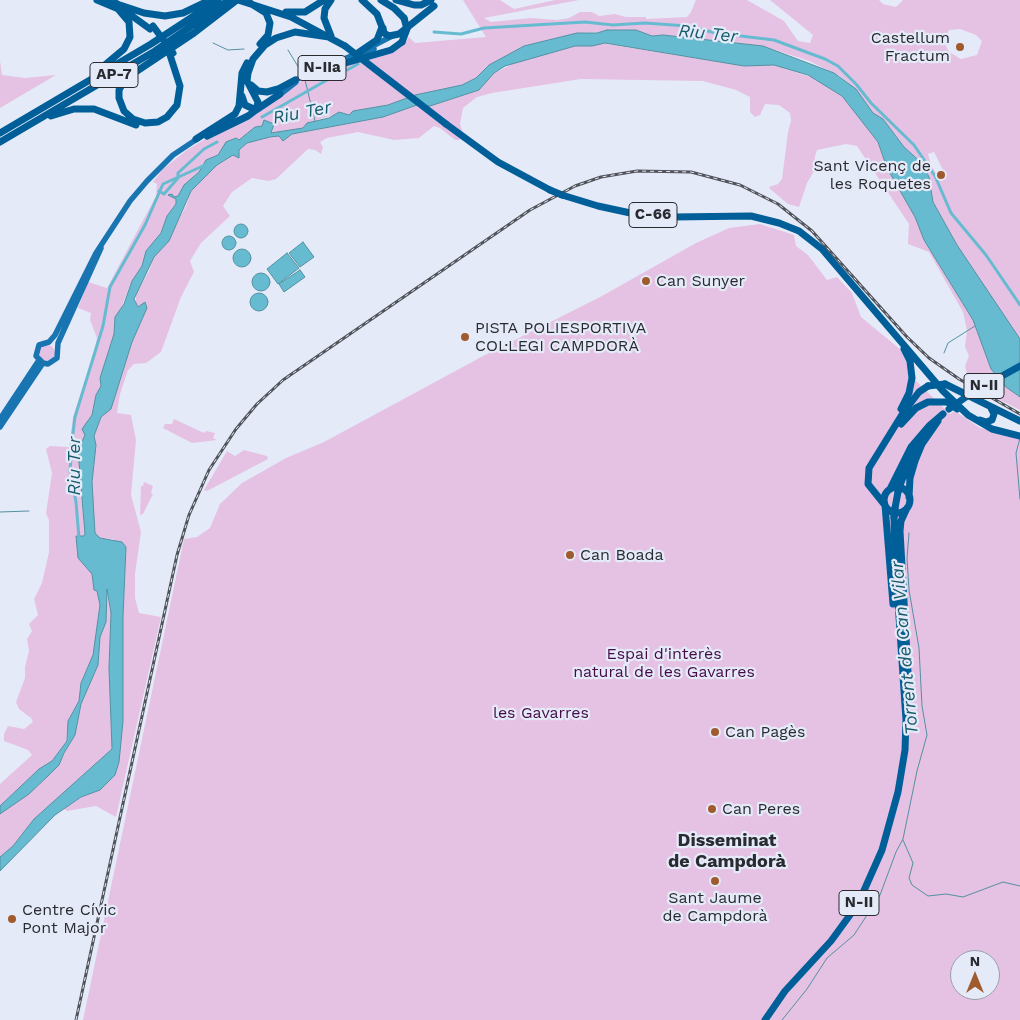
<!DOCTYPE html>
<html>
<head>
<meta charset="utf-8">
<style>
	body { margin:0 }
	#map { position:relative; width:1020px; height:1020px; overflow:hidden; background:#e5eaf8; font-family:"Work Sans",sans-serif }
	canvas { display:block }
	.north { position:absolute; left:950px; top:950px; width:50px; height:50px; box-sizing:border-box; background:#e5eaf8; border:1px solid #9a9ea8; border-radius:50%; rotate:0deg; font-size:14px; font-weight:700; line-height:20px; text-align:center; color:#292b30 }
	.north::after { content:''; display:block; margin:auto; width:18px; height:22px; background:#9f5a2e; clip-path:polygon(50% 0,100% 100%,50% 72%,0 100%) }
</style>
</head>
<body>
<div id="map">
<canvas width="1020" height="1020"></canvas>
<div class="north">N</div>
</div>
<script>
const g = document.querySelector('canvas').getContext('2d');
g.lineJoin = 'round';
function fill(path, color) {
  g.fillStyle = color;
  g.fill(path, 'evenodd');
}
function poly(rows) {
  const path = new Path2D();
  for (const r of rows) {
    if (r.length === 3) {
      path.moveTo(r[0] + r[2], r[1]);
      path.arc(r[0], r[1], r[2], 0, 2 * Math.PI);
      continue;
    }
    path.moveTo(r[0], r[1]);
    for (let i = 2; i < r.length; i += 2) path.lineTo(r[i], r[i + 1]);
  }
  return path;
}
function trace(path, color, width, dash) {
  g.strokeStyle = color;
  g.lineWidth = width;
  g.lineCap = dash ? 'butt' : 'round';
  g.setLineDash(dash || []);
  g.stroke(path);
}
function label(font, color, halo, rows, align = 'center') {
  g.font = font + ' "Work Sans",sans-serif';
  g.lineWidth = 4.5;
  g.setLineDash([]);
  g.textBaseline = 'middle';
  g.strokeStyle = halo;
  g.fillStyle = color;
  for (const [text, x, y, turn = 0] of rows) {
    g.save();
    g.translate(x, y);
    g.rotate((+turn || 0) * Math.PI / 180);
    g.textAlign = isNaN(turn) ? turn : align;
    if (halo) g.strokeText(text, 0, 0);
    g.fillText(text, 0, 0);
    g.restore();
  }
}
const green = poly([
	[463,0,500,0,514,9,555,0,579,0,484,18,491,22,531,18,557,20,569,18,580,12,592,12,599,16,615,14,626,17,646,17,646,19,687,17,691,12,696,0,747,0,784,21,798,41,810,43,813,35,770,0,879,0,883,4,896,7,903,0,1020,0,1020,339,957,245,933,202,931,184,921,161,904,147,883,119,873,113,856,89,840,76,809,61,763,46,663,35,651,36,636,30,577,33,524,46,487,66,476,78,462,85,415,95,388,105,353,111,349,115,343,113,337,114,313,121,303,128,282,133,271,134,273,129,256,126,239,140,224,146,217,156,206,160,199,172,182,188,178,196,174,197,172,194,169,195,176,199,176,204,167,216,161,233,147,251,142,266,130,285,118,316,115,317,114,334,100,378,101,386,92,415,88,420,79,472,85,534,84,536,76,536,78,558,92,574,94,590,97,590,100,605,93,655,81,683,79,701,68,721,67,741,52,761,39,769,0,806,0,784,32,755,28,750,4,741,4,734,8,726,24,729,33,722,31,718,19,709,16,702,25,678,25,667,29,651,27,639,32,631,29,624,38,615,34,599,42,583,49,552,49,520,46,513,52,473,46,449,50,446,69,447,73,417,93,356,97,338,90,320,91,313,78,308,88,282,107,288,156,196,157,184,153,182,163,169,187,150,301,81,332,69,336,77,338,77,346,65,406,41,409,37,415,43,486,37],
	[960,29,976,35,982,41,977,55,961,59,949,52,944,42,949,30],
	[934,152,946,176,939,179,931,165,928,154],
	[601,43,744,66,774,65,817,79,842,96,878,142,887,168,915,217,924,240,973,320,991,369,1006,387,1020,397,1020,410,988,394,967,374,965,366,969,356,965,347,967,330,963,312,929,252,908,244,909,224,857,146,846,144,817,150,815,156,814,171,807,183,799,207,788,204,770,189,769,187,778,184,782,179,788,132,791,121,790,113,779,105,765,104,760,115,755,117,750,112,750,97,736,90,703,81,581,79,492,93,477,97,463,108,460,124,463,134,459,140,455,140,440,128,434,126,419,138,394,140,358,132,327,138,320,142,323,147,321,154,315,150,308,149,276,179,268,181,252,178,232,192,223,206,230,216,201,243,190,261,194,272,181,297,161,352,146,363,134,364,128,370,120,394,117,413,131,415,136,440,131,495,141,532,135,574,135,598,139,613,161,617,116,817,96,806,67,811,64,809,81,797,99,790,115,775,123,721,123,617,126,553,113,539,100,538,95,533,92,482,96,445,94,436,101,417,111,409,132,342,147,308,145,302,141,307,136,305,136,294,149,271,154,257,166,244,186,206,191,191,217,165,233,154,239,157,239,150,247,143,270,137,279,136,283,141,292,134,383,117,417,105,430,106,479,90,494,73,515,63,575,46,592,46],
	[0,61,2,75,25,78,56,75,0,108],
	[760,224,794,235,796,246,808,255,827,280,837,277,852,293,861,317,901,350,907,363,909,374,950,414,955,411,980,428,1020,439,1020,1020,83,1020,184,539,197,537,210,528,220,504,242,483,286,458,324,442,485,355,602,296,696,243,729,228],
	[960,960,990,960,990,990,960,990],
	[47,353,8],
	[174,419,204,433,206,431,215,433,213,438,217,440,192,443,163,428,165,424,172,424],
	[244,450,267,456,268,459,207,491,204,490,227,451,235,456],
	[144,482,153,486,151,493,153,494,143,514,140,515,141,486,143,486],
	[106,589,111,613,109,668,112,749,34,819,13,846,0,857,0,814,29,794,59,765,64,753,75,735,81,704,98,666,100,637,106,621]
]);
const water = poly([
	[607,30,636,30,652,36,663,35,763,46,834,73,856,89,873,113,883,119,904,147,922,163,929,177,933,202,957,245,1020,339,1020,397,1006,387,991,369,973,320,924,240,915,217,887,168,878,142,842,96,808,75,774,65,744,66,605,43,592,46,575,46,505,66,494,73,479,90,430,106,417,105,383,117,292,134,283,141,279,136,270,137,247,143,239,150,239,158,233,155,217,165,191,191,169,241,154,257,134,299,138,307,145,302,147,308,132,342,111,409,101,417,94,436,96,445,92,482,95,533,100,538,122,542,126,547,123,617,123,721,119,762,115,775,100,790,81,797,55,815,0,871,0,857,13,846,34,819,112,749,109,668,111,613,107,589,106,622,100,637,98,665,81,704,75,735,64,753,59,765,49,775,29,794,0,814,0,806,39,769,52,761,67,741,68,721,79,701,81,683,93,655,100,605,97,591,94,590,92,574,78,558,76,536,84,536,85,534,78,450,85,435,82,429,92,415,96,395,101,386,100,378,114,334,115,317,124,304,132,281,142,266,146,251,161,233,167,216,176,204,176,199,168,195,172,194,174,197,178,196,184,185,199,172,206,160,218,155,226,142,236,138,239,140,255,127,262,126,264,120,274,124,271,133,303,128,307,123,329,118,339,112,349,115,353,111,388,105,415,95,462,85,476,78,489,65,524,46,577,33,597,33,607,30],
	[241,231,7],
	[229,243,7],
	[303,242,314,257,300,267,289,253,303,242],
	[242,258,9],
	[287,253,299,268,278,284,267,269,287,253],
	[300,270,305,277,284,292,279,284,300,270],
	[261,282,9],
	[259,302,9]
]);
const stream = poly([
	[213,43,228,50,244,49],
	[288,50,302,73],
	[305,80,315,121],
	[944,353,948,343,975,326],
	[1020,438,1016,453,1020,499],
	[0,512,29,511],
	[903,840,913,863,909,878,912,885,928,896,946,894,963,897,1003,882,1020,886],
	[782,1020,807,989,827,958,854,935,880,895,896,852,903,839,917,771,927,735,922,706,919,648,909,590,907,558,909,533]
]);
const canal = poly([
	[434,32,461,34,484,28,585,22,613,25,645,23,687,26,716,33,774,40,825,59,838,66,856,84,871,103,914,145,935,176,951,213,986,255,1020,305],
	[347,70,358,64],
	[262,117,327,80],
	[159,191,164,194,178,178,178,173,204,149,217,142],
	[79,538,76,502,70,471,73,433,75,417,103,326,110,287,145,225,163,184,205,165]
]);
const primary = poly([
	[369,48,394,35],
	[355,58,374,49],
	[293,81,358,53],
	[278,96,296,82],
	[101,248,58,343,57,358,48,364,43,363,36,356,39,345,49,342,55,335,96,253,130,201,147,181,173,155,200,137],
	[0,419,39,360],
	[0,427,43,363]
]);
const highway = poly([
	[97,0,128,13,150,29],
	[110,0,123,7],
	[238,0,291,17,345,46],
	[331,0,325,9,324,18,331,36],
	[381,0,394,8,404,18],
	[396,0,414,5,421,5,431,0],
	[250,3,266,13,270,23,268,35,260,44],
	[120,5,144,13,165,16,183,13,210,0],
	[286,12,305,12,324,0],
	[383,28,384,33,389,36,399,34,434,6],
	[358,53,377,40,382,27,377,14,362,0],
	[170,55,180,86,177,105,167,117,158,122,145,123,133,119,124,111,119,98,119,90,125,79,194,33,237,0],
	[335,66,391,50,402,42],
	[99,70,124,49,130,37,129,22,118,9],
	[251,85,258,91,267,92,278,89,295,80],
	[242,96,245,105,256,110,280,94],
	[51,116,74,109,94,109,136,125],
	[446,124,498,162,550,190],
	[0,133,151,44,218,0],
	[207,136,248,116,256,110,258,102,247,81,248,73,253,59,265,45,276,38,295,32,329,37],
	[196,139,235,114,239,106,242,73,247,63],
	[0,142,155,51,229,0],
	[562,195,598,206,635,214,673,217,751,216,779,223,799,231,822,249,943,391,968,415,992,429,1020,436],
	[945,384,1020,421],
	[901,409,909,393,912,378,910,361,904,349],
	[980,420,986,422,992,420,994,414,991,408],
	[901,424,916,408,928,402,947,402,957,409],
	[901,482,917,447],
	[897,500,13],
	[890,489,911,447,929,426,943,414],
	[909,497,910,478,915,461,922,444,938,421],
	[884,504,868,484,869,468,903,413,919,392,928,386],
	[885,505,893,604],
	[895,508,898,492],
	[907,508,901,521,900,531,909,690],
	[765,1020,785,991,831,941,858,904,882,850,898,792,905,750,906,720,895,557,894,517]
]);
const rail = poly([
	[76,1020,177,555,189,515,209,470,236,429,257,404,283,380,530,210,575,186,601,177,637,171,691,172,740,185,778,204,812,231,907,337,929,358,959,379,1020,414]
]);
const highwayBridge = poly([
	[153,26,173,53],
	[402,42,407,29,404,18],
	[345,46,446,124],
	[550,190,562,195],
	[928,386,945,384],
	[949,409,973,392,1020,366],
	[898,492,901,482],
	[894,517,895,508]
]);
const markers = [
	[960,47,5,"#9f5a2e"],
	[941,175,5,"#9f5a2e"],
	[646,281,5,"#9f5a2e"],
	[465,337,5,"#9f5a2e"],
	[570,555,5,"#9f5a2e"],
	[715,732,5,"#9f5a2e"],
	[712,809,5,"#9f5a2e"],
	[715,881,5,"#9f5a2e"],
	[12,919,5,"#9f5a2e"]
];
const shields = [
	[322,68,48],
	[114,75,48],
	[653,215,48],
	[984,386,40],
	[859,903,40]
];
const shieldNames = [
	["N-IIa",322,68],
	["AP-7",114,75],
	["C-66",653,215],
	["N-II",984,386],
	["N-II",859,903]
];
const poiNames = [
	["Castellum",950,38,"right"],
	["Fractum",950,56,"right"],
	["Sant Vicenç de",931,166,"right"],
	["les Roquetes",931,184,"right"],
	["Can Sunyer",656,281],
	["PISTA POLIESPORTIVA",475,328],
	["COL·LEGI CAMPDORÀ",475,346],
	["Can Boada",580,555],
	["Can Pagès",725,732],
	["Can Peres",722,809],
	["Sant Jaume",715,898,"center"],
	["de Campdorà",715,916,"center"],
	["Centre Cívic",22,910],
	["Pont Major",22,928]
];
const parkNames = [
	["Espai d'interès",664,654],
	["natural de les Gavarres",664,672],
	["les Gavarres",541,713]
];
const waterNames = [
	["Riu Ter",708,34,6],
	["Riu Ter",302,113,-11],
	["Riu Ter",75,466,-90],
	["Torrent de Can Vilar",905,648,-95]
];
const neighbourhoodNames = [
	["Disseminat",727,841],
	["de Campdorà",727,862]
];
fill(green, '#e5c2e3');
fill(water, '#67bbd1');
trace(water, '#5490a1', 1);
trace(stream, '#5490a1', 1);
trace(canal, '#67bbd1', 3);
trace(primary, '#1974b2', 5.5);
trace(highway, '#005f98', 7);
trace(rail, '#51535a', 3);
trace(rail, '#e5eaf8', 1, [4]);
trace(highwayBridge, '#005f98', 7);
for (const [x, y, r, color] of markers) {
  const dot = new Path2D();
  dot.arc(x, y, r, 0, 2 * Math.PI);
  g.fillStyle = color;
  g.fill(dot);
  trace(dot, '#e5eaf8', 2);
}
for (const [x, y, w] of shields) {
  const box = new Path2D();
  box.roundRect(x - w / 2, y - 12.5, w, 25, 4);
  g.fillStyle = '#e5eaf8';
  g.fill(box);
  trace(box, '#292b30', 1);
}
label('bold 15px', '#292b30', null, shieldNames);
label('16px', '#292b30', '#e5eaf8', poiNames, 'left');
label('16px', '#460a47', '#e5eaf8', parkNames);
label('italic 18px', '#175c6c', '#e5eaf8', waterNames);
label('bold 18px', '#292b30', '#e5eaf8', neighbourhoodNames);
</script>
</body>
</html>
